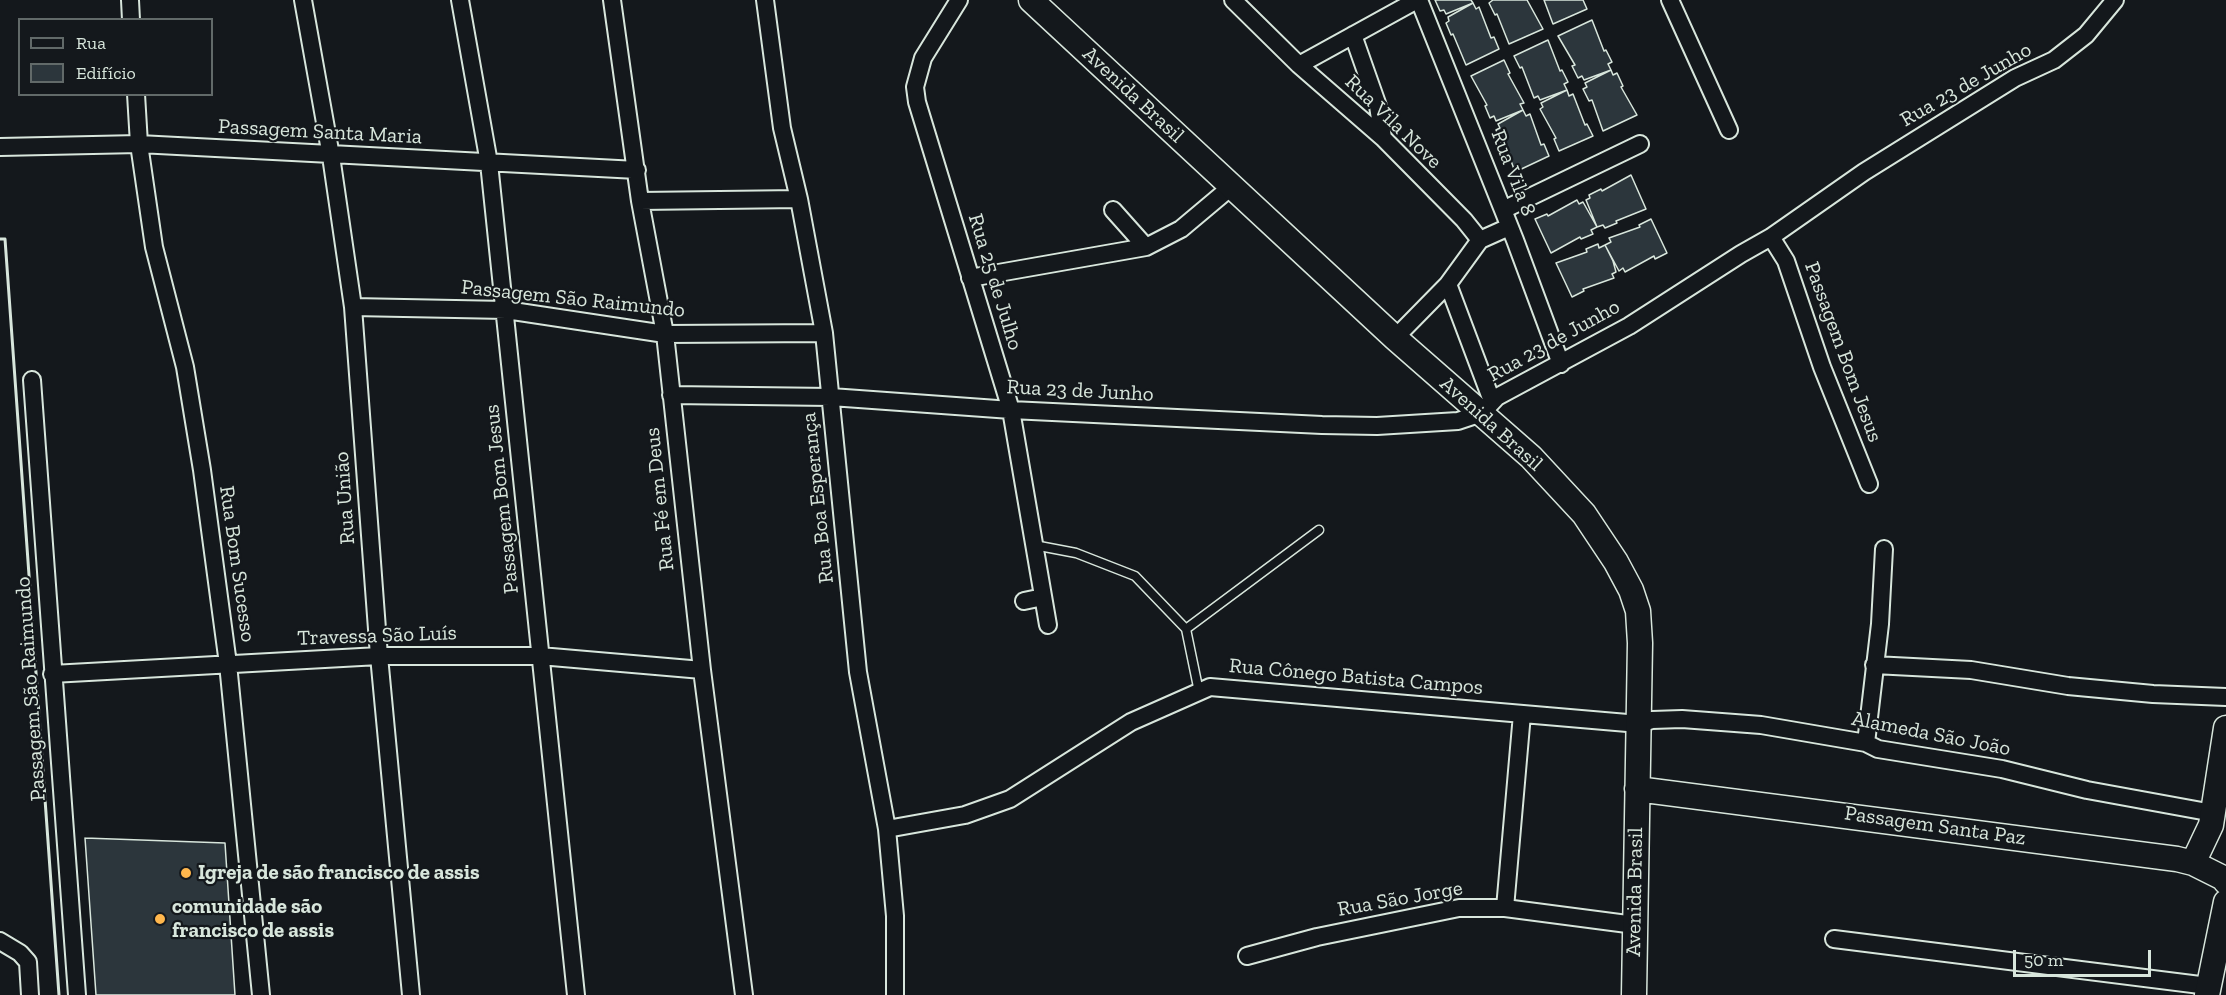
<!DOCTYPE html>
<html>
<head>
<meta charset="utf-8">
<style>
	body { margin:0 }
	#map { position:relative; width:2226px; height:995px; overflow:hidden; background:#14181c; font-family:"Zilla Slab",serif }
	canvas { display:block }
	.legend { position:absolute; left:18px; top:18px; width:195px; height:78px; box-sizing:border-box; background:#14181c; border:2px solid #626a69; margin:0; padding:8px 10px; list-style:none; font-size:18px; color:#d8e6dc }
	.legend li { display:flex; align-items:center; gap:12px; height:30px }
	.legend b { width:30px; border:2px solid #626a69 }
	.scale { position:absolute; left:2013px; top:950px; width:138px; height:27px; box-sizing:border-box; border:3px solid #d8e6dc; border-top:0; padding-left:8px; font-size:18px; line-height:21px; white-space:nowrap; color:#d8e6dc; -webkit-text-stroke:4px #14181c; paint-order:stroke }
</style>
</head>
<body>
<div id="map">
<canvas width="2226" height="995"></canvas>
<ul class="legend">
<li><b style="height:8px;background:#14181c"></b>Rua</li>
<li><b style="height:16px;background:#2c363c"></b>Edifício</li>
</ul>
<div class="scale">50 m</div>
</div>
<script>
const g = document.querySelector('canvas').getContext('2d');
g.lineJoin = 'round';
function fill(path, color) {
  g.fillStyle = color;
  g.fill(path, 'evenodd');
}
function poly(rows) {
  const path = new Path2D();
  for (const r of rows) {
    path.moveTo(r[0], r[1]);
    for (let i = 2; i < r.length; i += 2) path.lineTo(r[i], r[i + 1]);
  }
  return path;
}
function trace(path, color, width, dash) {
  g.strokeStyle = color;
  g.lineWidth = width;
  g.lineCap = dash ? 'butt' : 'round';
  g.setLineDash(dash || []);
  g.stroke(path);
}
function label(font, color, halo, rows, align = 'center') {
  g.font = font + ' "Zilla Slab",serif';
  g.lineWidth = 4.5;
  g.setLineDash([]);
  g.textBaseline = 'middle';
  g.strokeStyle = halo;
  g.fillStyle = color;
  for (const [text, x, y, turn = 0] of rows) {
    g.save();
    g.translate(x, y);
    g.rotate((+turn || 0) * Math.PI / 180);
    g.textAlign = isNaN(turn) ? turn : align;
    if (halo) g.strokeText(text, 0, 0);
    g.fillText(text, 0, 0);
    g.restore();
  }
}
const building = poly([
	[1435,0,1471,0,1473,3,1446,14,1444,10,1440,11,1435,0],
	[1527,0,1543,29,1509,44,1497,14,1495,15,1489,3,1493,0,1527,0],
	[1544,0,1583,0,1587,9,1553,24,1544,0],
	[1473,3,1476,9,1479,7,1491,38,1494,37,1499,49,1466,65,1453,34,1451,35,1446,23,1449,21,1448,17,1473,3],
	[1592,20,1604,51,1606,50,1612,62,1608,64,1611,70,1584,80,1582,76,1578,78,1572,66,1575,65,1558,36,1592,20],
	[1548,40,1560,71,1562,70,1568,82,1564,84,1567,90,1540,100,1538,96,1534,98,1522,67,1520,68,1514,56,1548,40],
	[1504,60,1510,73,1508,74,1524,103,1520,104,1523,110,1496,121,1494,116,1490,118,1485,106,1487,105,1471,76,1504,60],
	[1611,70,1613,75,1617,73,1623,86,1621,87,1637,115,1603,131,1592,100,1589,101,1583,89,1587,87,1585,83,1611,70],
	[1567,90,1569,96,1573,94,1585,125,1587,124,1593,136,1559,151,1554,139,1556,138,1540,109,1543,107,1541,103,1567,90],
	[1523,110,1526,116,1530,114,1541,145,1544,144,1549,156,1515,172,1504,141,1501,142,1496,130,1500,128,1498,124,1523,110],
	[1631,175,1646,209,1616,221,1617,223,1605,228,1603,225,1597,227,1586,200,1590,198,1589,195,1601,189,1602,191,1631,175],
	[1577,200,1579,204,1583,202,1597,227,1591,230,1593,234,1581,239,1580,237,1551,253,1535,219,1547,214,1548,216,1577,200],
	[1651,219,1667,253,1655,259,1654,256,1625,272,1623,268,1619,271,1605,245,1611,242,1609,238,1640,227,1639,225,1651,219],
	[1598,244,1599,248,1605,245,1613,261,1616,272,1612,274,1614,278,1583,289,1584,291,1572,297,1556,263,1587,252,1586,249,1598,244],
	[85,838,225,843,235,995,96,995,85,838]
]);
const lane = poly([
	[1034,545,1076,553,1135,576,1186,629],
	[1199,692,1186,629,1319,530]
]);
const street = poly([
	[130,0,131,20],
	[303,0,331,156,353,307,379,656,411,995],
	[460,0,489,163,576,995],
	[612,0,640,201,665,334,702,670,744,995],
	[765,0,782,128,799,199,824,333,858,672,887,829,895,916,895,995],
	[959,0,923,58,915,87,917,102,1011,410,1048,625],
	[1233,0,1299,65,1383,138,1464,220,1480,240,1448,284,1492,401],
	[1419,0,1515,240,1561,364],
	[1670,0,1729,130],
	[1353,35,1378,106,1383,138],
	[1299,65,1417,0],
	[136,94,139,144,154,247,185,367,202,470,228,664,261,995],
	[0,147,139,144,637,170],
	[640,201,799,199],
	[1113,210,1146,247],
	[1503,210,1640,144],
	[1771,237,1786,261,1822,367,1869,484],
	[1480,240,1509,227],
	[970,278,1146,247,1181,229,1231,187],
	[353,307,506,310,665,334,824,333],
	[1395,338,1448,284],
	[32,380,77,995],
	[671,395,831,397,1011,410,1322,425,1377,426,1458,421,1482,413,1497,397,1629,326,1741,254,1771,237,1864,172,2015,78,2054,60,2086,35,2115,0],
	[1024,601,1043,597],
	[1874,665,1971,670,2068,686,2153,694,2226,697],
	[52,674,379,656,540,656,702,670],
	[1866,743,1880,624,1884,549],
	[887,829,965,815,1010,799,1131,722,1210,687,1639,724,1652,720,1682,719,1761,725,1866,743,1878,749,2002,769,2087,790,2213,813],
	[1505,908,1522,714],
	[1834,939,2208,986],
	[0,941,20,953,28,962,30,995],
	[1247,956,1317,937,1459,908,1505,908,1635,925]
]);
const secondary = poly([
	[1031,0,1395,338,1531,457,1584,514,1616,562,1631,590,1638,611,1640,643,1634,995],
	[1637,789,2177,859,2193,863,2223,878,2226,882],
	[2193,863,2211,825,2226,728],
	[2207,995,2226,902]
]);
const wall = poly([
	[0,239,5,239,59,995]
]);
const markers = [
	[186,873,6,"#ffb74d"],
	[160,919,6,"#ffb74d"]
];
const streetNames = [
	["Rua 23 de Junho",1966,85,-30],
	["Avenida Brasil",1133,95,43],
	["Rua Vila Nove",1393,122,44],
	["Passagem Santa Maria",320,132,3],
	["Rua Vila 8",1513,173,69],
	["Rua 25 de Julho",995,282,73],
	["Passagem São Raimundo",573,299,6],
	["Rua 23 de Junho",1554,341,-29],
	["Passagem Bom Jesus",1843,352,70],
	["Rua 23 de Junho",1080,391,3],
	["Avenida Brasil",1491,424,42],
	["Rua União",345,498,-94],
	["Rua Boa Esperança",818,498,-96],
	["Passagem Bom Jesus",502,499,-96],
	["Rua Fé em Deus",660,499,-96],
	["Rua Bom Sucesso",237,564,82],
	["Travessa São Luís",377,636,-2],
	["Rua Cônego Batista Campos",1356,677,5],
	["Passagem São Raimundo",31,689,-94],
	["Alameda São João",1931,734,11],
	["Passagem Santa Paz",1935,826,8],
	["Avenida Brasil",1635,892,-89],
	["Rua São Jorge",1400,899,-10]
];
const poiNames = [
	["Igreja de são francisco de assis",198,873],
	["comunidade são",172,907],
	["francisco de assis",172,931]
];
fill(building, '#2c363c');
trace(building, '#d8e6dc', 1.5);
trace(lane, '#d8e6dc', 11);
trace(street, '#d8e6dc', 20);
trace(secondary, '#d8e6dc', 27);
trace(lane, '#14181c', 8);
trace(street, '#14181c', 16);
trace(secondary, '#14181c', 24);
trace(wall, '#d8e6dc', 3);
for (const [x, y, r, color] of markers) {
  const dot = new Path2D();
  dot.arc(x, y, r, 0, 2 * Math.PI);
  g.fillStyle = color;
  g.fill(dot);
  trace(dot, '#14181c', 2);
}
label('21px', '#d8e6dc', '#14181c', streetNames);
label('bold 21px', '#d8e6dc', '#14181c', poiNames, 'left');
</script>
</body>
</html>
